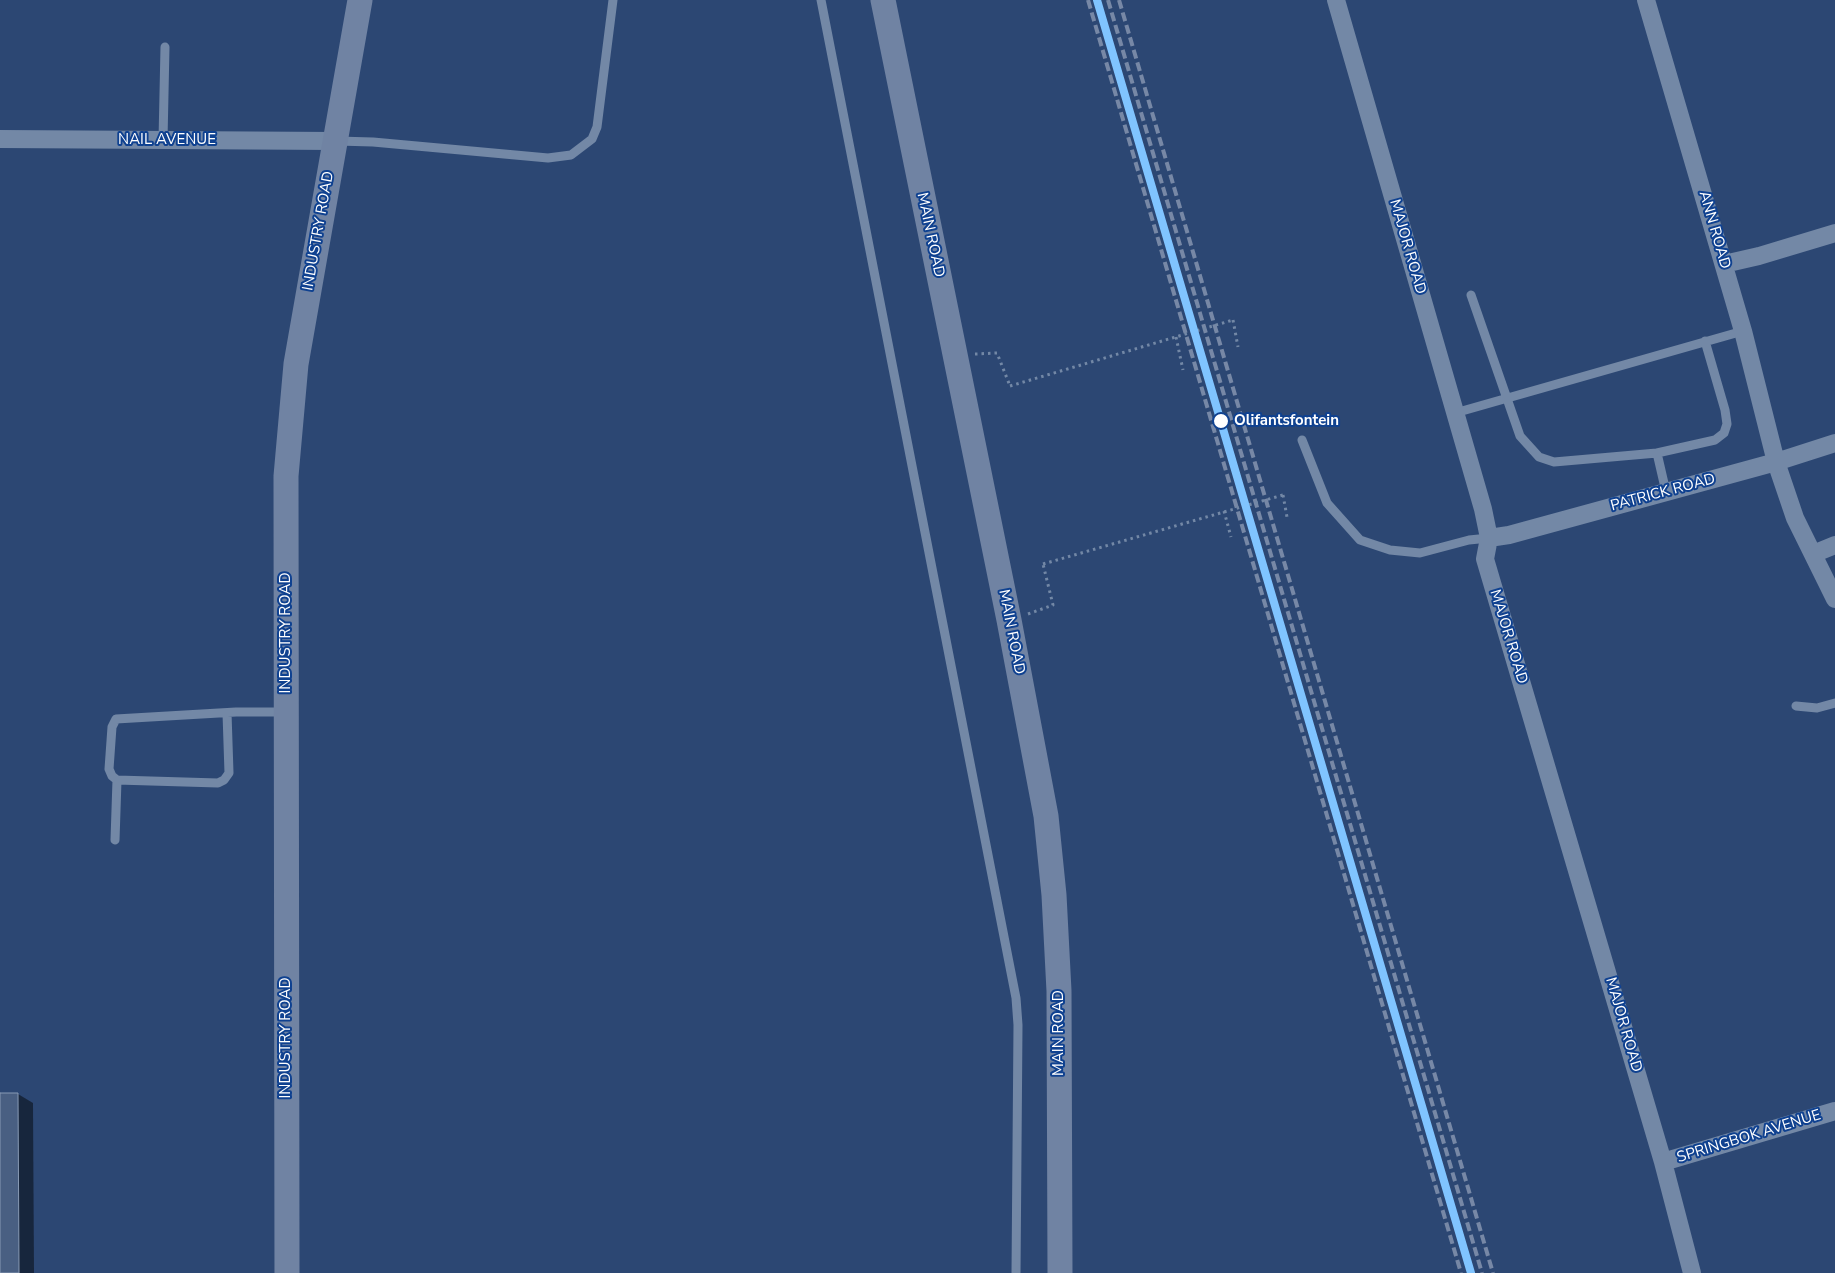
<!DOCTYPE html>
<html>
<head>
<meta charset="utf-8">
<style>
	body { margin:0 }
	canvas { display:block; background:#2c4773 }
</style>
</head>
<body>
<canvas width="1835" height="1273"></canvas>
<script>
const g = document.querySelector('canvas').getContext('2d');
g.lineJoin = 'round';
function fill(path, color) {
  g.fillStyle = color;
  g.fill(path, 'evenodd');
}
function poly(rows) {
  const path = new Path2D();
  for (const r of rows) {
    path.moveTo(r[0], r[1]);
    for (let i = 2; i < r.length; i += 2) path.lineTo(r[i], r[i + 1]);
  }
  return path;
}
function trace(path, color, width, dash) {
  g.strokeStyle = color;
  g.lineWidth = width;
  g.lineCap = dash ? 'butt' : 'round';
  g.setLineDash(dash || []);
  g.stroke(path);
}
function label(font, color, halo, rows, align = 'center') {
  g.font = font + ' "Nunito Sans",sans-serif';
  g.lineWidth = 4;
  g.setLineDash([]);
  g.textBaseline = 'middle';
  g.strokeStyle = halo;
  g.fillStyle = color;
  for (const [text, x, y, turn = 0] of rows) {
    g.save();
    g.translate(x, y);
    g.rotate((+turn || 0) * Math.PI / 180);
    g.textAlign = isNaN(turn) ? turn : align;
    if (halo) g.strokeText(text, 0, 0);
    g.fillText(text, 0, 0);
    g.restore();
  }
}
const shadow = poly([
	[0,1094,18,1094,33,1103,34,1273,0,1273]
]);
const building = poly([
	[0,1093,18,1093,19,1273,0,1273,0,1093]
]);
const path = poly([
	[1233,320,1238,347],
	[1176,337,1183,370],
	[975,354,997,353,1010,386],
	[1283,495,1287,517],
	[1224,511,1231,537],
	[1028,614,1053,605,1043,564]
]);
const lane = poly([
	[821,0,1016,998,1018,1025,1016,1273],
	[163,140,165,47],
	[337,141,373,142,548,158,571,155,592,139,597,127,613,0],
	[1471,295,1520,436,1539,457,1554,462,1657,453,1715,440,1724,433,1727,424,1725,410,1705,341],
	[1455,413,1743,331],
	[1302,440,1327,503,1360,540,1390,550,1420,553,1469,540,1489,538],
	[1657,453,1666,492],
	[1796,706,1817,708,1835,703],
	[227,713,229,773,224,780,218,783,117,780,112,776,109,769,112,727,116,719,236,712,286,712],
	[115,840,117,780]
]);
const street = poly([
	[1336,0,1483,509,1489,538,1485,559,1663,1162,1692,1273],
	[1646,0,1743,331,1776,462,1795,518,1835,599],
	[0,139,335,141],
	[1724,264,1759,256,1835,233],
	[1489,538,1509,535,1776,462,1835,443],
	[1813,554,1835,545],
	[1663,1162,1835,1111]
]);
const secondary = poly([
	[883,0,1009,620,1046,816,1054,895,1059,991,1060,1273],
	[287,1273,286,476,296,364,360,0]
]);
const rail = poly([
	[1088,0,1461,1273],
	[1108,0,1482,1273],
	[1119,0,1493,1273]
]);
const pathBridge = poly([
	[1010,386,1233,320],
	[1043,564,1283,495]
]);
const rail1 = poly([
	[1097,0,1471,1273]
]);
const markers = [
	[1221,421,8,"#fff"]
];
const streetNames = [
	["NAIL AVENUE",167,140],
	["ANN ROAD",1714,230,74],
	["INDUSTRY ROAD",319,231,-80],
	["MAIN ROAD",930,235,78],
	["MAJOR ROAD",1407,247,74],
	["PATRICK ROAD",1663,493,-15],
	["MAIN ROAD",1011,632,79],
	["INDUSTRY ROAD",286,633,-90],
	["MAJOR ROAD",1508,637,73],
	["MAJOR ROAD",1623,1025,74],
	["MAIN ROAD",1059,1033,-90],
	["INDUSTRY ROAD",286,1038,-90],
	["SPRINGBOK AVENUE",1749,1137,-17]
];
const stopNames = [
	["Olifantsfontein",1234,421]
];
fill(shadow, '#0007');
fill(building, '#495f82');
trace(building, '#889ab4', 1);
trace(path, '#7388a6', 3, [2.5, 4]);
trace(lane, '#7388a6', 9);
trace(street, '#7388a6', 18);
trace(secondary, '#7083a3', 25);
trace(rail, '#7788a6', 4, [9, 4]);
trace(pathBridge, '#7388a6', 3, [2.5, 4]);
trace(rail1, '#80c4ff', 8);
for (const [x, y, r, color] of markers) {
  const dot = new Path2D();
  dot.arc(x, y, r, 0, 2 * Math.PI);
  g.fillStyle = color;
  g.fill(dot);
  trace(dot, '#0f4190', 2);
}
label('15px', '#fff', '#0f4190', streetNames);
label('bold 15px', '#fff', '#0f4190', stopNames, 'left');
</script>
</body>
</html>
